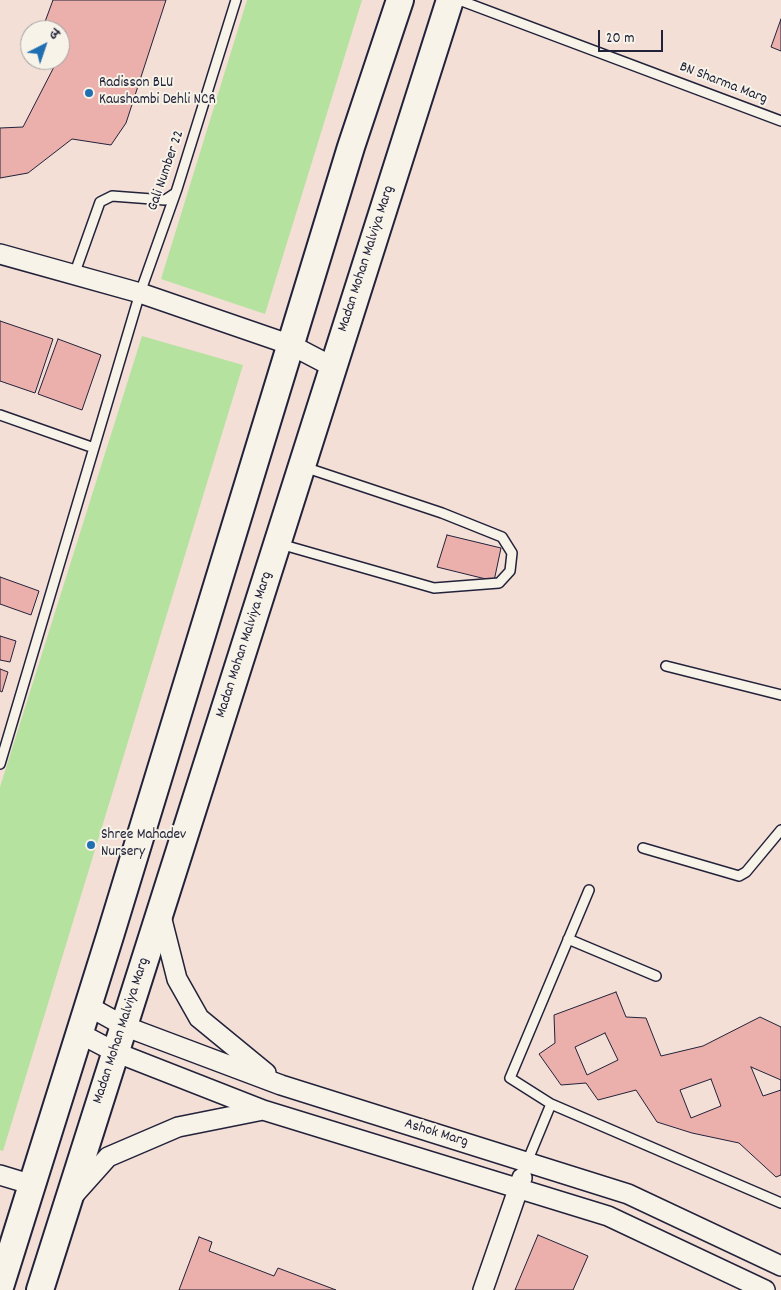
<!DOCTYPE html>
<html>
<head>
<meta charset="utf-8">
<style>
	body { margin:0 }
	#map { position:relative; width:781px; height:1290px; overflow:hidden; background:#f3dfd6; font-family:Dekko,"Playpen Sans Deva",sans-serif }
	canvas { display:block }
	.north { position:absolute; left:20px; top:20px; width:50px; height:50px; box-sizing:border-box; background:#f7f3e8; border:1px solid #a29fa3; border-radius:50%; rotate:41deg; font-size:14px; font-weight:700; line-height:20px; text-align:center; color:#22223b }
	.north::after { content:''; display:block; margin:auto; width:18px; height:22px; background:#1f6fb2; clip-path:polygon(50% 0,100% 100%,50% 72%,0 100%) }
	.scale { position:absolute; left:598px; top:30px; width:65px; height:22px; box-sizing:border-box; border:2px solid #22223b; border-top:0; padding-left:6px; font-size:15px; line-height:18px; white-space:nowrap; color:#22223b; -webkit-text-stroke:4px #f7f3e8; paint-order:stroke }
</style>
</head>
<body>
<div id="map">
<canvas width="781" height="1290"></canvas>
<div class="north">उ</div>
<div class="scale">20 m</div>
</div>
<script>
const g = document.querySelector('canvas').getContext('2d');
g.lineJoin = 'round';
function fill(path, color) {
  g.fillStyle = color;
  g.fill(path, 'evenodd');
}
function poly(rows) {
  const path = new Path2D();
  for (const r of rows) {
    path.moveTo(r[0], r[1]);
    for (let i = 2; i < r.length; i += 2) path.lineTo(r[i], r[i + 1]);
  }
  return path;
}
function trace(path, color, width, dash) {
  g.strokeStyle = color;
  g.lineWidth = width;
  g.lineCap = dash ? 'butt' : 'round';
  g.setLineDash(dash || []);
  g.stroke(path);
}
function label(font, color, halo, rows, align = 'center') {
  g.font = font + ' Dekko,sans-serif';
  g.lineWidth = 4;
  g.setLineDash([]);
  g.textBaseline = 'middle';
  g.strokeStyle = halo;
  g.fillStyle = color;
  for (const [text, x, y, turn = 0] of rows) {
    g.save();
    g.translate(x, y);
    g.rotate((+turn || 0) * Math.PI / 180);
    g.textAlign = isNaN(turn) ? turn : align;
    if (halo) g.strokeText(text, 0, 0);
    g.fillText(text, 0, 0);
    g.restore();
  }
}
const green = poly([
	[247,0,362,0,265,314,161,279],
	[142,336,243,365,3,1151,0,1150,0,787]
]);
const building = poly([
	[53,0,166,0,126,123,111,145,72,139,28,173,0,178,0,128,23,127,56,63,50,60,60,60,60,30,42,30,53,0],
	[781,19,781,51,771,47,781,19],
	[0,321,53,339,35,393,0,381,0,321],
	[58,339,101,355,82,410,38,394,58,339],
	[447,535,501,548,494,581,437,567,447,535],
	[0,577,39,591,31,615,0,604,0,577],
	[0,636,16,641,10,662,0,660,0,636],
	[0,669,8,672,2,692,0,691,0,669],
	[616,992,626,1017,646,1018,661,1056,703,1046,760,1017,781,1027,781,1175,776,1177,739,1143,692,1133,657,1122,636,1090,598,1100,586,1083,561,1085,539,1054,555,1043,554,1015,616,992],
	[605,1033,618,1060,587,1075,575,1047,605,1033],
	[751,1067,781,1080,781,1090,763,1096,751,1067],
	[711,1079,721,1106,691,1118,680,1090,711,1079],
	[538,1235,588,1256,573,1290,515,1290,538,1235],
	[199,1237,212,1242,209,1251,274,1276,278,1268,336,1290,179,1290,199,1237]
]);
const lane = poly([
	[459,0,781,121],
	[74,275,100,202,112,196,165,200,174,194],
	[0,415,94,448],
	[280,544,434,588,499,583,510,571,512,553,502,537,442,513,304,467],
	[666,666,781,695],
	[0,764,140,293,177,189,236,0],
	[643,848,739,876,746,872,781,830],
	[568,939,656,976],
	[551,1104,510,1078,589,890],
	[527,1162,551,1104,781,1203]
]);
const street = poly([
	[0,254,140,293,291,345,333,367],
	[160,912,177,979,199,1018,266,1073],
	[88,1006,124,1026,281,1085,628,1194,781,1266],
	[79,1033,115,1052,263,1110,608,1216,765,1290],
	[0,1175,33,1185],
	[74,1195,108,1157,178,1127,263,1110],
	[483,1290,522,1178]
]);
const secondary = poly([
	[0,1287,110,936,351,147,400,0],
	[40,1290,450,0]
]);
const markers = [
	[89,93,5,"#1f6fb2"],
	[91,845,5,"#1f6fb2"]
];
const poiNames = [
	["Radisson BLU",99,84],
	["Kaushambi Dehli NCR",99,101],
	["Shree Mahadev",101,836],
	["Nursery",101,853]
];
const streetNames = [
	["BN Sharma Marg",723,84,21],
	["Gali Number 22",167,171,-71],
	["Madan Mohan Malviya Marg",367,259,-72],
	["Madan Mohan Malviya Marg",245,645,-72],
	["Madan Mohan Malviya Marg",122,1031,-72],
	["Ashok Marg",436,1134,17]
];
fill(green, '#b6e2a0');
fill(building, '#ebb0ab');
trace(building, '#22223b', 1);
trace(lane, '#22223b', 12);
trace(street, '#22223b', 22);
trace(secondary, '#22223b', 30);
trace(lane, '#f7f3e8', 9);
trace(street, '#f7f3e8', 19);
trace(secondary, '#f7f3e8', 26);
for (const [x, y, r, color] of markers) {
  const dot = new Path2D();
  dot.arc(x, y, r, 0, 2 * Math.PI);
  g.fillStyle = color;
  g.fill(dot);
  trace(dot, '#f7f3e8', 2);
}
label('15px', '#22223b', '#f7f3e8', poiNames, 'left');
label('15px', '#22223b', '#f7f3e8', streetNames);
</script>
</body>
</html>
